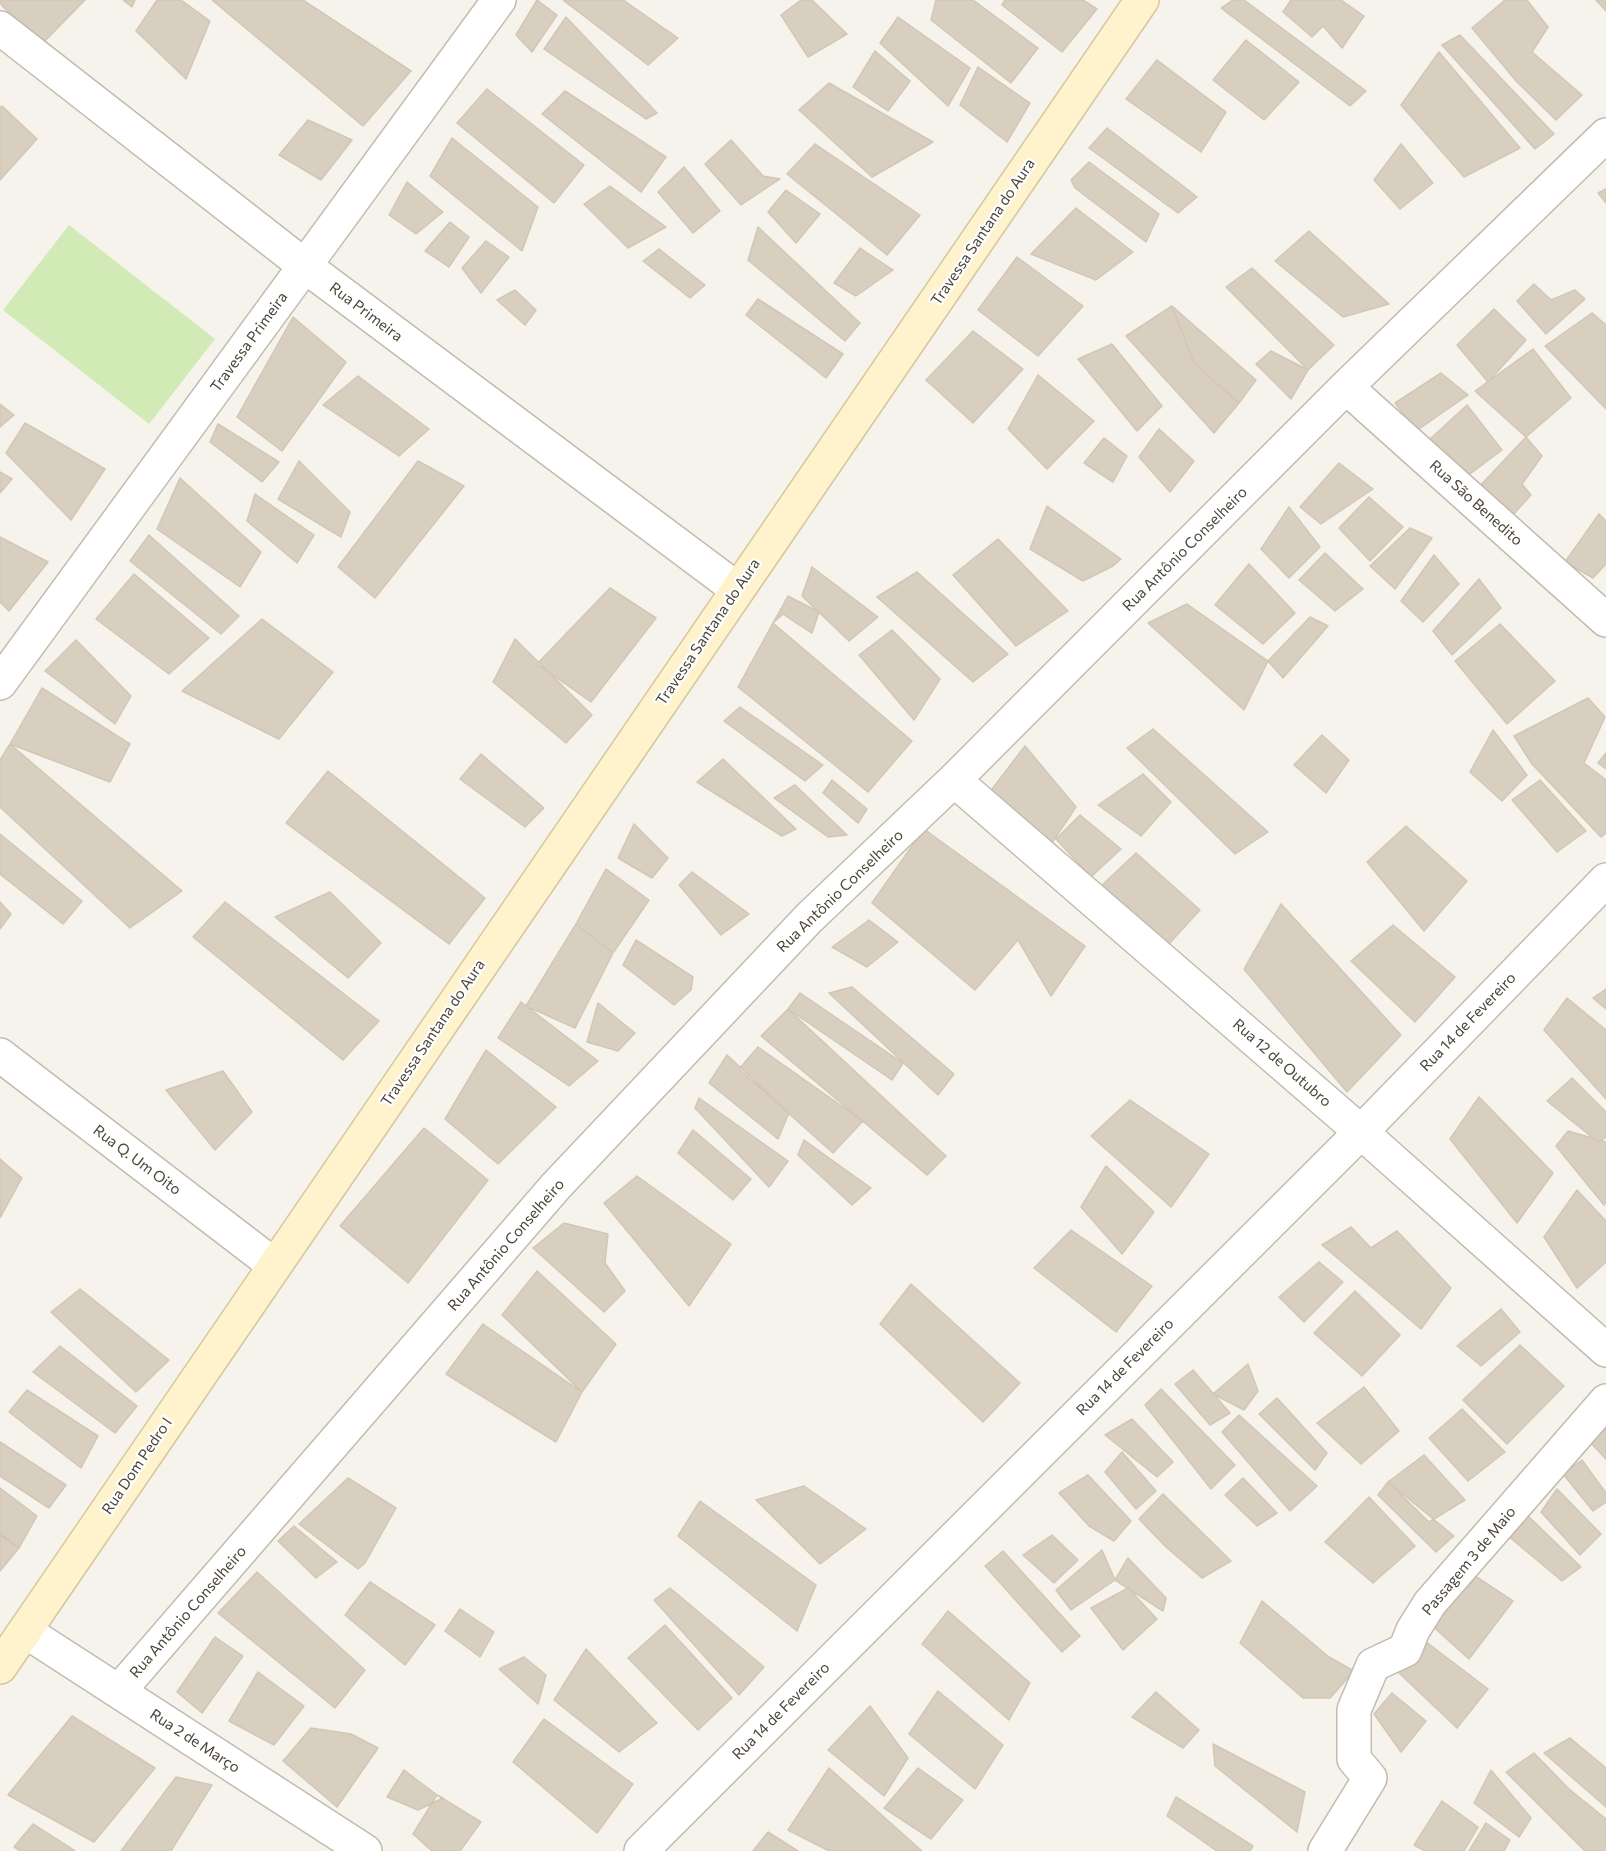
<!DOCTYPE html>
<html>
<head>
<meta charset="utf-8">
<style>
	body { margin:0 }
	canvas { display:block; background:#f6f3ec }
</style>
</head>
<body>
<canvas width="1606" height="1851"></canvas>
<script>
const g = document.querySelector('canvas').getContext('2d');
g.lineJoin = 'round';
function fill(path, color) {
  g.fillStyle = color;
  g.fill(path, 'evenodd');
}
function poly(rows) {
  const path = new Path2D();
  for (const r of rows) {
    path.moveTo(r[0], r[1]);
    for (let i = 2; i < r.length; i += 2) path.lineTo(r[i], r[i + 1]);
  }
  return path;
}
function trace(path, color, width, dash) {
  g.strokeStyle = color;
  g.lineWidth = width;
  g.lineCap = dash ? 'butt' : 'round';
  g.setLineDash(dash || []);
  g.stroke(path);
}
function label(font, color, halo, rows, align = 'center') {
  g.font = font + ' Commissioner,sans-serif';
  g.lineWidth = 4.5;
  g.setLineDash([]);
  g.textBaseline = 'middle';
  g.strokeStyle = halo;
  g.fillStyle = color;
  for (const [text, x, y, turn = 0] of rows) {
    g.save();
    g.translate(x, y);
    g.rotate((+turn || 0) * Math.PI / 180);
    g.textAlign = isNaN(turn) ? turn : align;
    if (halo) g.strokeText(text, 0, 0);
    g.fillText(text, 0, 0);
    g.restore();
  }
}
const green = poly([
	[69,225,215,339,149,424,3,310]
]);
const building = poly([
	[0,0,85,0,39,47,0,3,0,0],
	[123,0,135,0,132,7,123,0],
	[157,0,181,0,210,21,186,79,136,31,157,0],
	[212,0,303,0,411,71,363,126,212,0],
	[537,0,557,15,532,52,516,35,537,0],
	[563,0,623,0,678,38,648,65,563,0],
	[801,0,812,0,847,34,808,57,781,15,801,0],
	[936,0,973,0,1038,48,1011,83,931,20,936,0],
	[1005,0,1083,0,1097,9,1062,52,1002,5,1005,0],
	[1233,0,1244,0,1366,91,1350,106,1221,8,1233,0],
	[1291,0,1341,0,1364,16,1342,48,1323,26,1312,37,1283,12,1291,0],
	[1505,0,1527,0,1548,27,1532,52,1582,95,1556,120,1517,82,1472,28,1505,0],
	[1596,0,1606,0,1606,11,1596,0],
	[566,17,657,113,646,119,544,49,566,17],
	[898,17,970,68,948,106,880,43,898,17],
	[1460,35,1554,134,1535,149,1442,45,1460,35],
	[1246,40,1299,82,1264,120,1213,80,1246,40],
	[875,51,910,81,888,111,853,87,875,51],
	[1439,52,1520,148,1464,177,1401,105,1439,52],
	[1157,60,1226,112,1201,152,1126,99,1157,60],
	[978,67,1030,103,1007,142,960,105,978,67],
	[829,83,933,142,872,177,799,110,829,83],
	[487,89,584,165,554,203,457,123,487,89],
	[565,91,666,157,641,192,542,114,565,91],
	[2,106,37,139,0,180,0,108,2,106],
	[308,120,352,140,321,180,279,155,308,120],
	[1107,128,1187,189,1197,197,1178,213,1089,148,1107,128],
	[452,138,538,207,522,251,430,176,452,138],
	[731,140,763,176,780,179,741,205,705,164,731,140],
	[815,144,920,215,887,255,787,174,815,144],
	[1401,144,1433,183,1400,209,1374,180,1401,144],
	[1089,162,1159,214,1146,242,1075,188,1071,180,1089,162],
	[684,167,720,211,693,233,658,192,684,167],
	[407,182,443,212,416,234,389,215,407,182],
	[610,186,666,227,628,248,584,204,610,186],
	[1606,189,1606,203,1598,193,1606,189],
	[786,190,820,214,796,243,768,212,786,190],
	[1076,208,1133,252,1096,280,1031,254,1076,208],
	[450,222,469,237,449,267,425,251,450,222],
	[758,227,860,323,845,341,748,260,758,227],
	[1309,231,1389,304,1343,317,1275,261,1309,231],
	[486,241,509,257,481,293,462,268,486,241],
	[860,248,893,270,856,296,834,283,860,248],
	[659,249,705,285,690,298,643,261,659,249],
	[1017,257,1083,306,1038,356,978,310,1017,257],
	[1252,268,1334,345,1308,370,1226,287,1252,268],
	[1534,284,1551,300,1575,290,1585,299,1546,334,1517,301,1534,284],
	[515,290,536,310,525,325,497,300,515,290],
	[758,299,843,354,826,378,746,315,758,299],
	[1172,306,1194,363,1239,403,1214,433,1126,336,1172,306],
	[1172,306,1256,380,1239,403,1194,363,1172,306],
	[1494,309,1526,340,1488,382,1457,345,1494,309],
	[1592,313,1606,325,1606,409,1545,346,1592,313],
	[293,317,346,362,282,451,237,417,293,317],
	[973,331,1023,369,973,423,926,380,973,331],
	[1112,344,1162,406,1137,431,1078,359,1112,344],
	[1533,349,1571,398,1526,437,1475,391,1533,349],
	[1271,351,1308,370,1291,399,1256,364,1271,351],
	[1441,373,1468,395,1416,431,1395,403,1441,373],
	[1038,375,1094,421,1047,469,1008,429,1038,375],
	[358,376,429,429,399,456,323,405,358,376],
	[0,404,14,415,0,427,0,404],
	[1467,405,1502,450,1462,480,1428,441,1467,405],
	[25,423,105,469,71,520,6,453,25,423],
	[218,424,279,462,262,482,210,442,218,424],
	[1159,429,1194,461,1170,492,1139,457,1159,429],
	[1526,437,1542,456,1522,484,1531,495,1512,516,1476,490,1526,437],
	[1104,438,1127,456,1113,482,1084,463,1104,438],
	[299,461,350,512,341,537,278,499,299,461],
	[418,461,464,486,375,598,338,567,418,461],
	[1339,463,1373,489,1321,524,1300,507,1339,463],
	[0,472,12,479,0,493,0,472],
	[180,478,261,552,240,587,157,529,180,478],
	[255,494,314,535,297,563,247,521,255,494],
	[1369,497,1403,527,1370,561,1339,528,1369,497],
	[1047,506,1121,559,1113,566,1083,581,1030,549,1047,506],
	[1289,507,1320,547,1289,578,1261,549,1289,507],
	[1599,514,1606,521,1606,564,1593,578,1565,562,1599,514],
	[1410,528,1432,538,1395,589,1370,566,1410,528],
	[149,535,239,616,221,634,130,561,149,535],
	[0,537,48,562,9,611,0,602,0,537],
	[998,539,1068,611,1016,646,953,575,998,539],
	[1325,553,1363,589,1335,611,1299,580,1325,553],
	[1434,555,1459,584,1423,622,1401,601,1434,555],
	[1249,564,1295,613,1263,644,1215,605,1249,564],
	[812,567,878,617,849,641,802,596,812,567],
	[917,572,1008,654,973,682,877,597,917,572],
	[134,574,209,638,169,674,96,619,134,574],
	[1479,579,1501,608,1452,655,1433,631,1479,579],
	[610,588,656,618,591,702,537,664,610,588],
	[788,596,819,612,812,633,783,614,773,623,788,596],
	[1187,604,1268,661,1244,710,1148,623,1187,604],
	[1310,617,1328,626,1283,678,1268,661,1310,617],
	[262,619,333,672,279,739,182,691,262,619],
	[773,623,912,741,868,792,738,687,773,623],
	[1500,624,1555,681,1507,724,1455,661,1500,624],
	[892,630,940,679,914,720,859,655,892,630],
	[515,639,592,715,566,743,493,682,515,639],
	[76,640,131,696,115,724,45,671,76,640],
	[42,688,130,744,110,782,10,744,42,688],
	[1588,698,1605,717,1584,763,1606,780,1606,833,1601,837,1532,764,1514,736,1588,698],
	[740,707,823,765,805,781,724,721,740,707],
	[1153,729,1268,832,1235,854,1127,748,1153,729],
	[1493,730,1527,775,1502,801,1470,772,1493,730],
	[1322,735,1349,760,1326,793,1294,765,1322,735],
	[10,744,182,891,130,928,0,807,0,760,10,744],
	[1025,746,1076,807,1045,853,992,789,1025,746],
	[1606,753,1606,769,1598,763,1606,753],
	[481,754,544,808,525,827,460,779,481,754],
	[723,759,796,829,782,836,697,782,723,759],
	[328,771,485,898,449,944,286,823,328,771],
	[1143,774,1171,802,1141,836,1098,805,1143,774],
	[832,780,867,809,858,823,823,793,832,780],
	[1540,780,1586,831,1557,852,1512,800,1540,780],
	[795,785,847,835,828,837,774,798,795,785],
	[1080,815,1121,849,1091,877,1056,839,1080,815],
	[634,824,668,858,652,878,618,858,634,824],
	[1406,826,1467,881,1424,931,1367,862,1406,826],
	[924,829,1085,946,1051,996,1018,940,975,990,872,903,924,829],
	[0,834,82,901,63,924,0,874,0,834],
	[1136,853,1200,910,1167,946,1098,889,1136,853],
	[606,869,649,900,613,953,576,924,606,869],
	[692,872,749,914,721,935,679,885,692,872],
	[330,892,381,943,348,978,275,917,330,892],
	[0,902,11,914,0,929,0,902],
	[225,902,379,1021,343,1060,193,937,225,902],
	[1281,904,1401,1035,1347,1092,1244,969,1281,904],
	[869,920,898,942,867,967,832,947,869,920],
	[576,924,613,953,575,1028,526,1006,576,924],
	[1393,925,1455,977,1415,1022,1351,961,1393,925],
	[636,940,693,977,691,990,674,1005,623,965,636,940],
	[852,987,954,1074,938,1095,829,993,852,987],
	[1606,989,1606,1009,1593,998,1606,989],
	[800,993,903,1063,892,1080,788,1009,800,993],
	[1567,998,1606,1030,1606,1099,1544,1030,1567,998],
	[521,1002,598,1061,569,1086,498,1038,521,1002],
	[598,1003,635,1033,618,1051,587,1042,598,1003],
	[788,1009,946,1156,927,1175,761,1036,788,1009],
	[758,1047,863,1121,833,1153,739,1069,758,1047],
	[486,1050,556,1107,498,1164,445,1119,486,1050],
	[727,1055,789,1113,778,1139,709,1083,727,1055],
	[223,1071,252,1112,215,1150,166,1090,223,1071],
	[1572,1078,1606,1112,1606,1137,1598,1142,1547,1101,1572,1078],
	[1479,1097,1553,1173,1517,1223,1450,1139,1479,1097],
	[699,1098,788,1161,769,1187,695,1108,699,1098],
	[1130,1100,1209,1154,1171,1207,1091,1136,1130,1100],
	[424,1128,488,1180,408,1283,340,1226,424,1128],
	[693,1130,751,1179,733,1200,678,1153,693,1130],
	[1568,1131,1606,1142,1606,1202,1604,1205,1556,1146,1568,1131],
	[804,1140,871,1188,852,1205,798,1155,804,1140],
	[0,1159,22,1178,0,1218,0,1159],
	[1106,1166,1154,1212,1122,1254,1081,1207,1106,1166],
	[637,1176,731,1244,689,1306,604,1203,637,1176],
	[1577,1190,1606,1221,1606,1262,1577,1288,1544,1237,1577,1190],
	[564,1223,608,1234,605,1263,625,1291,604,1312,533,1248,564,1223],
	[1351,1227,1371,1248,1397,1231,1451,1288,1421,1329,1322,1245,1351,1227],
	[1071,1230,1152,1286,1116,1332,1034,1268,1071,1230],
	[1319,1262,1343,1282,1304,1322,1279,1297,1319,1262],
	[537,1271,616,1344,582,1392,502,1315,537,1271],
	[911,1284,1020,1383,983,1422,880,1324,911,1284],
	[80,1289,169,1360,136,1392,51,1312,80,1289],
	[1355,1291,1400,1335,1362,1376,1314,1333,1355,1291],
	[1501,1309,1520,1332,1481,1366,1457,1346,1501,1309],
	[483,1324,582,1392,556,1442,446,1374,483,1324],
	[1520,1345,1564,1386,1507,1444,1463,1400,1520,1345],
	[60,1346,137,1406,115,1433,33,1372,60,1346],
	[1248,1364,1258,1391,1244,1410,1213,1394,1248,1364],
	[1193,1370,1230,1413,1210,1425,1175,1384,1193,1370],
	[1364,1387,1399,1431,1361,1464,1317,1423,1364,1387],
	[1161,1389,1235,1465,1211,1489,1145,1405,1161,1389],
	[27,1390,98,1436,81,1468,9,1412,27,1390],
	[1277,1398,1327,1453,1315,1470,1259,1414,1277,1398],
	[1462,1409,1505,1452,1468,1481,1429,1438,1462,1409],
	[1239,1415,1317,1486,1290,1511,1222,1432,1239,1415],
	[1132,1419,1173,1462,1157,1477,1105,1435,1132,1419],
	[1606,1424,1606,1459,1588,1440,1606,1424],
	[0,1442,66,1485,49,1508,0,1476,0,1442],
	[1122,1452,1156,1491,1136,1509,1105,1472,1122,1452],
	[1424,1455,1465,1500,1429,1522,1388,1482,1424,1455],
	[1582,1460,1606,1493,1606,1502,1593,1511,1563,1474,1582,1460],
	[1088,1475,1131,1521,1114,1541,1089,1526,1059,1493,1088,1475],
	[348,1478,396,1508,365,1563,358,1569,299,1524,348,1478],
	[1243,1478,1277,1513,1257,1526,1225,1495,1243,1478],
	[1388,1482,1454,1536,1436,1552,1378,1495,1388,1482],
	[804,1486,866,1529,820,1564,756,1500,804,1486],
	[0,1488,37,1516,19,1548,0,1533,0,1488],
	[1557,1489,1601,1534,1580,1555,1541,1512,1557,1489],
	[1163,1494,1231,1561,1202,1578,1166,1547,1139,1519,1163,1494],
	[1369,1497,1415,1546,1373,1583,1325,1542,1369,1497],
	[700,1501,816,1585,797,1631,678,1536,700,1501],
	[1526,1514,1581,1567,1562,1581,1508,1536,1526,1514],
	[294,1526,337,1562,316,1578,278,1541,294,1526],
	[0,1535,19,1548,0,1571,0,1535],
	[1052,1535,1078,1560,1054,1583,1023,1555,1052,1535],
	[1102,1550,1115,1580,1071,1610,1056,1590,1102,1550],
	[1003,1551,1080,1636,1062,1652,985,1566,1003,1551],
	[1128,1558,1166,1598,1163,1611,1115,1580,1128,1558],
	[257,1572,365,1670,335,1708,218,1613,257,1572],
	[1472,1574,1513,1601,1469,1659,1430,1624,1473,1580,1472,1574],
	[370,1582,435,1625,405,1665,345,1615,370,1582],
	[670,1588,764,1667,739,1695,654,1600,670,1588],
	[1128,1588,1157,1619,1123,1650,1091,1608,1128,1588],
	[1262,1601,1329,1657,1354,1671,1330,1698,1303,1698,1240,1643,1262,1601],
	[460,1609,494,1632,480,1657,445,1631,460,1609],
	[948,1611,1030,1683,1009,1720,922,1644,948,1611],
	[665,1625,732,1698,698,1730,628,1658,665,1625],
	[215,1637,243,1656,202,1713,177,1692,215,1637],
	[1425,1641,1488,1689,1457,1728,1398,1672,1425,1641],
	[586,1649,657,1723,619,1752,554,1700,586,1649],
	[524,1657,546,1675,538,1704,499,1669,524,1657],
	[258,1672,304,1706,274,1745,229,1721,258,1672],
	[938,1691,1003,1745,975,1789,909,1734,938,1691],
	[1156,1692,1199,1730,1183,1748,1132,1717,1156,1692],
	[1392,1693,1426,1721,1401,1752,1374,1714,1392,1693],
	[870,1706,908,1758,884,1796,828,1750,870,1706],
	[72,1716,155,1768,94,1842,8,1795,72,1716],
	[544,1719,633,1784,597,1833,513,1762,544,1719],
	[311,1728,351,1734,378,1748,337,1807,283,1761,311,1728],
	[1570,1738,1606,1768,1606,1807,1544,1753,1570,1738],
	[1213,1744,1305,1792,1297,1832,1215,1766,1213,1744],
	[1534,1753,1569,1789,1606,1819,1606,1851,1585,1851,1506,1772,1534,1753],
	[829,1768,922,1851,829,1851,788,1830,829,1768],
	[918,1768,963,1800,931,1839,884,1808,918,1768],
	[404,1770,437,1795,443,1798,418,1810,387,1797,404,1770],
	[1491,1770,1531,1818,1519,1837,1474,1803,1491,1770],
	[176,1777,212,1785,171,1851,121,1851,176,1777],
	[437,1795,481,1822,460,1851,432,1851,413,1834,437,1795],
	[1176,1797,1253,1846,1250,1851,1217,1851,1167,1816,1176,1797],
	[1442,1801,1478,1827,1464,1851,1425,1851,1414,1845,1442,1801],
	[1486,1823,1510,1840,1504,1851,1469,1851,1486,1823],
	[33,1824,75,1851,20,1851,14,1847,33,1824],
	[768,1832,798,1851,753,1851,768,1832]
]);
const street = poly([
	[0,28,305,266,737,589],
	[1346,387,1606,620],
	[0,683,499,0],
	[954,780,1361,1132,1606,1350],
	[0,1055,274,1265],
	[25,1631,365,1851],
	[119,1691,556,1186,809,918,954,780,1346,387,1606,135],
	[641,1851,1361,1132,1606,880],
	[1325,1851,1370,1778,1354,1759,1354,1710,1373,1665,1405,1650,1413,1630,1430,1603,1606,1401]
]);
const secondary = poly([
	[0,1667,1142,0]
]);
const streetNames = [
	["Travessa Santana do Aura",983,232,-56],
	["Rua Primeira",366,312,37],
	["Travessa Primeira",249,342,-54],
	["Rua São Benedito",1476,503,42],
	["Rua Antônio Conselheiro",1185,549,-45],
	["Travessa Santana do Aura",708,632,-56],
	["Rua Antônio Conselheiro",840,891,-44],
	["Rua 14 de Fevereiro",1468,1022,-46],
	["Travessa Santana do Aura",433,1033,-56],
	["Rua 12 de Outubro",1282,1063,41],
	["Rua Q. Um Oito",137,1160,37],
	["Rua Antônio Conselheiro",506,1245,-49],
	["Rua 14 de Fevereiro",1125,1367,-45],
	["Rua Dom Pedro I",137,1466,-56],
	["Passagem 3 de Maio",1469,1561,-50],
	["Rua Antônio Conselheiro",188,1612,-49],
	["Rua 14 de Fevereiro",781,1711,-45],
	["Rua 2 de Março",195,1741,33]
];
fill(green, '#d2eab5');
fill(building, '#d8cfc1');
trace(building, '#d3c7b4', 1.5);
trace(street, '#c2bbae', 36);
trace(secondary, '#d6c79b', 36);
trace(street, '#fff', 33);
trace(secondary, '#fff3cd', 33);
label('15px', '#4b4439', '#fff', streetNames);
</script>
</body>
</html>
